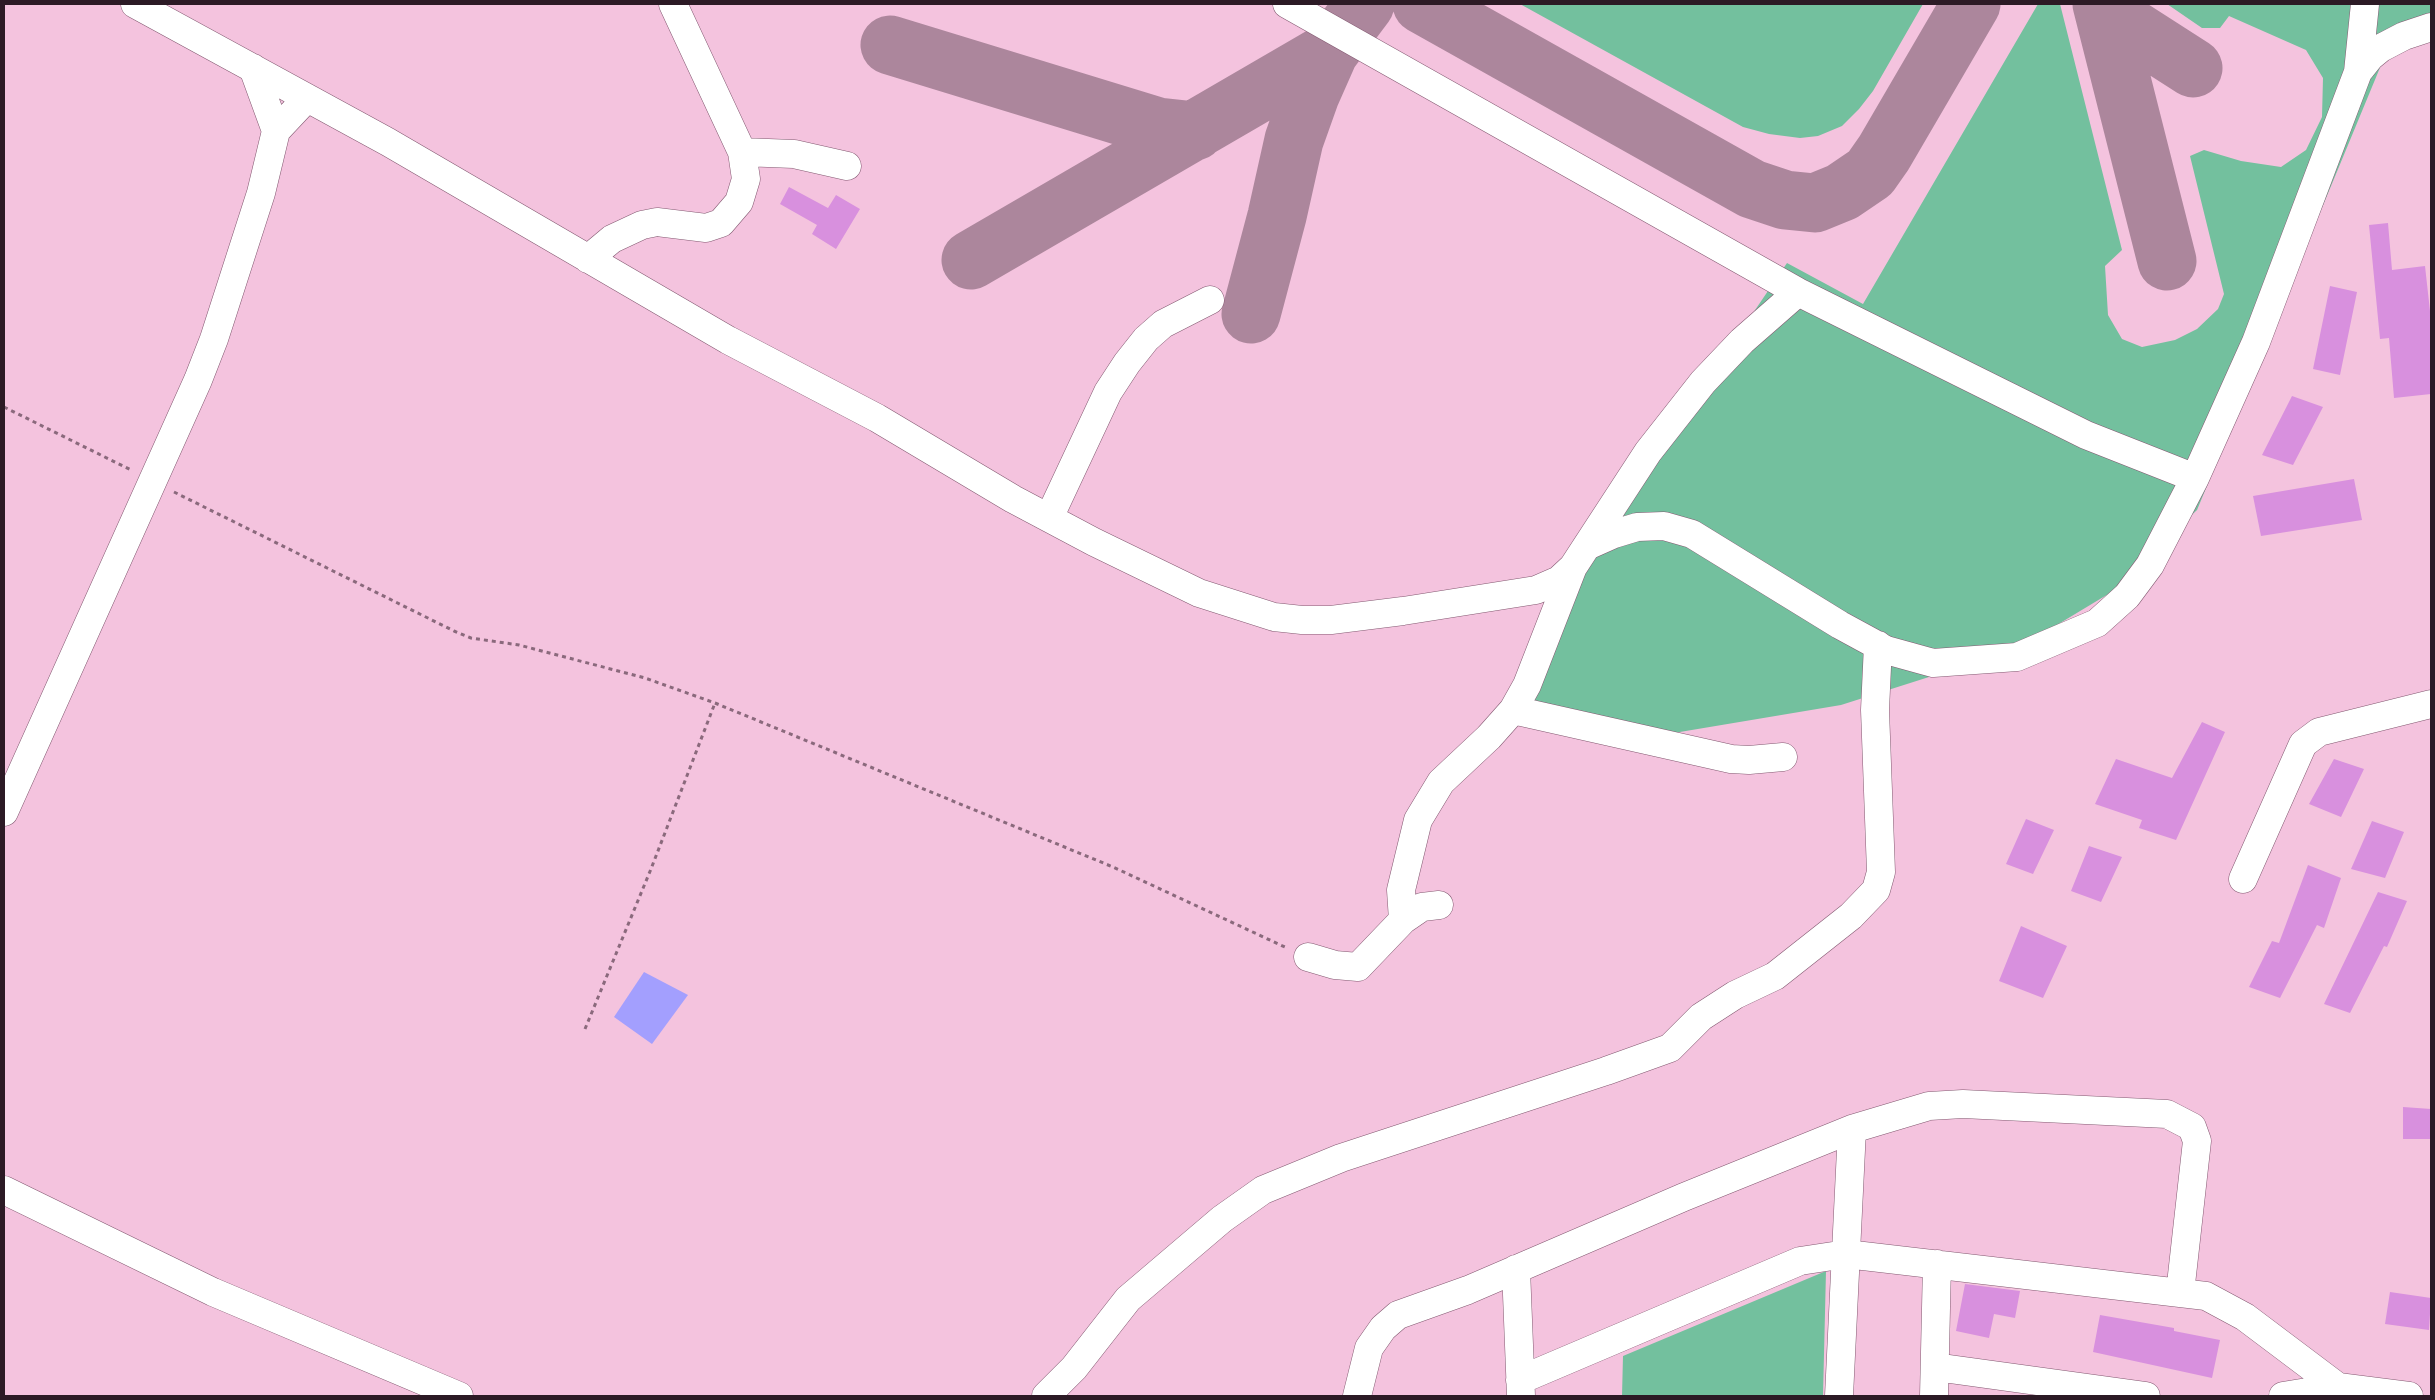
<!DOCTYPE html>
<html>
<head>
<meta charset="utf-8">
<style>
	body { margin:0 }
	#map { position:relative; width:2435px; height:1400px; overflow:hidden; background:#f4c3de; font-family:Georgia,serif }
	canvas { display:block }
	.frame { position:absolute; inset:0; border:5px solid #2c1a25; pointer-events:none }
</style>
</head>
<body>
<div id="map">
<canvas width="2435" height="1400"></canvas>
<div class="frame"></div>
</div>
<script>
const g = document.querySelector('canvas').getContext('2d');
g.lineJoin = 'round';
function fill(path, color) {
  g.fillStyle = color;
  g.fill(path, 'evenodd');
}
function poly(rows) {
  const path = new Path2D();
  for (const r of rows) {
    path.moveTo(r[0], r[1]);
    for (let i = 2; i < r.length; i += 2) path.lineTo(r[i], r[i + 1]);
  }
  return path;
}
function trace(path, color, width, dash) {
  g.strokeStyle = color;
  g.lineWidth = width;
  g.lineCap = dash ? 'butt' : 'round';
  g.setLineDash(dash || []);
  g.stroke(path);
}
const green = poly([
	[1520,4,1923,4,1873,91,1859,109,1842,126,1818,136,1800,138,1769,134,1743,127],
	[2038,4,2060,4,2122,250,2105,266,2108,315,2122,339,2142,347,2175,340,2197,329,2218,309,2224,294,2190,156,2204,150,2241,161,2281,167,2306,150,2322,117,2323,78,2306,50,2229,16,2220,28,2202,28,2167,4,2431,4,2431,36,2391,41,2197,510,2110,593,2017,649,1841,705,1644,738,1523,711,1575,575,1787,263,1863,304],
	[1826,1271,1823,1396,1622,1396,1623,1356]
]);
const water = poly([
	[644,972,688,995,652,1044,614,1017]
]);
const taxiway = poly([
	[1422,4,1752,189,1785,200,1815,203,1842,192,1870,173,1884,153,1971,4],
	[2102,4,2167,261],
	[2104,11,2193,68],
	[890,45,1158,127,1195,131],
	[971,260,1329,52],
	[1251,314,1277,216,1294,140,1310,95,1329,52,1365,4]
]);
const building = poly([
	[789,187,828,208,836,195,860,209,836,249,812,234,817,225,780,204],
	[2388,223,2392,270,2425,266,2431,320,2431,394,2394,398,2389,338,2380,339,2369,225],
	[2330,286,2357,292,2340,375,2313,369],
	[2292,396,2323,407,2293,465,2262,455],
	[2354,479,2362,520,2261,536,2253,496],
	[2202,722,2225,732,2176,840,2139,828,2142,820,2095,804,2116,759,2172,778],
	[2334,759,2364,769,2341,817,2309,804],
	[2026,819,2054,830,2033,874,2006,864],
	[2372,821,2404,832,2385,878,2351,869],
	[2089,846,2122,857,2101,902,2071,891],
	[2308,865,2341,878,2324,928,2317,925,2280,998,2249,987,2272,941,2279,943],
	[2378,892,2407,901,2387,947,2384,946,2350,1013,2324,1004],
	[2021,926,2067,946,2043,998,1999,981],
	[2403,1107,2431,1109,2431,1139,2403,1139],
	[1965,1284,2020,1291,2015,1318,1994,1314,1989,1338,1956,1331],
	[2390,1292,2431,1298,2429,1330,2385,1324],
	[2100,1315,2174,1328,2174,1331,2220,1340,2212,1378,2093,1352]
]);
const path = poly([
	[4,407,131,470],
	[174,492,454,631,471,638,519,645,645,678,715,703,1113,867,1287,948],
	[585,1029,651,869,715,703]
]);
const minor = poly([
	[135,4,388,142,728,340,877,418,1013,499,1094,542,1199,593,1274,617,1302,620,1331,620,1403,611,1536,590,1559,580,1573,567,1648,452,1703,382,1742,341,1798,292],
	[1287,4,1798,292,2086,435,2195,478],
	[253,68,276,131],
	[2358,72,2365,4],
	[742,152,794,154,847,166],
	[588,259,612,239,642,225,657,222,706,228,721,223,739,202,746,179,742,152,673,4],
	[1049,518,1108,392,1127,363,1146,339,1163,324,1210,300],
	[1587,546,1614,534,1637,527,1664,526,1692,534,1840,625,1886,650,1933,663,2017,657,2097,623,2127,596,2150,565,2195,478,2256,342,2358,72,2370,57,2381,48,2404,36,2431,27],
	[1513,710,1731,759,1749,760,1783,757],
	[4,812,198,380,214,339,261,193,276,131,307,98],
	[2243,879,2303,744,2319,732,2431,704],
	[1403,920,1401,890,1418,820,1441,782,1489,737,1513,710,1527,685,1573,567],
	[1308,957,1335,965,1358,967,1403,920,1422,907,1439,905],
	[4,1190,213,1292,459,1396],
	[1516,1269,1521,1396],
	[1935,1367,2146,1396],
	[1520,1380,1800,1261,1846,1254,2206,1296,2245,1317,2338,1387],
	[1046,1396,1074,1368,1128,1299,1222,1219,1263,1190,1341,1158,1606,1071,1670,1048,1701,1017,1735,995,1775,976,1851,916,1876,890,1881,872,1875,710,1878,645],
	[1357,1396,1369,1348,1383,1328,1398,1315,1468,1290,1684,1197,1852,1129,1929,1106,1963,1104,2167,1114,2192,1127,2197,1141,2180,1293],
	[1839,1396,1852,1129],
	[1934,1396,1937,1264],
	[2283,1396,2338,1387,2409,1396]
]);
fill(green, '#73c09e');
fill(water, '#a39ffe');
trace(taxiway, '#ac869c', 59);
fill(building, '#d890de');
trace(minor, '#835971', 29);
trace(path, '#8a697c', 3, [4, 4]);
trace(minor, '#fff', 28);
</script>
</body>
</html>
